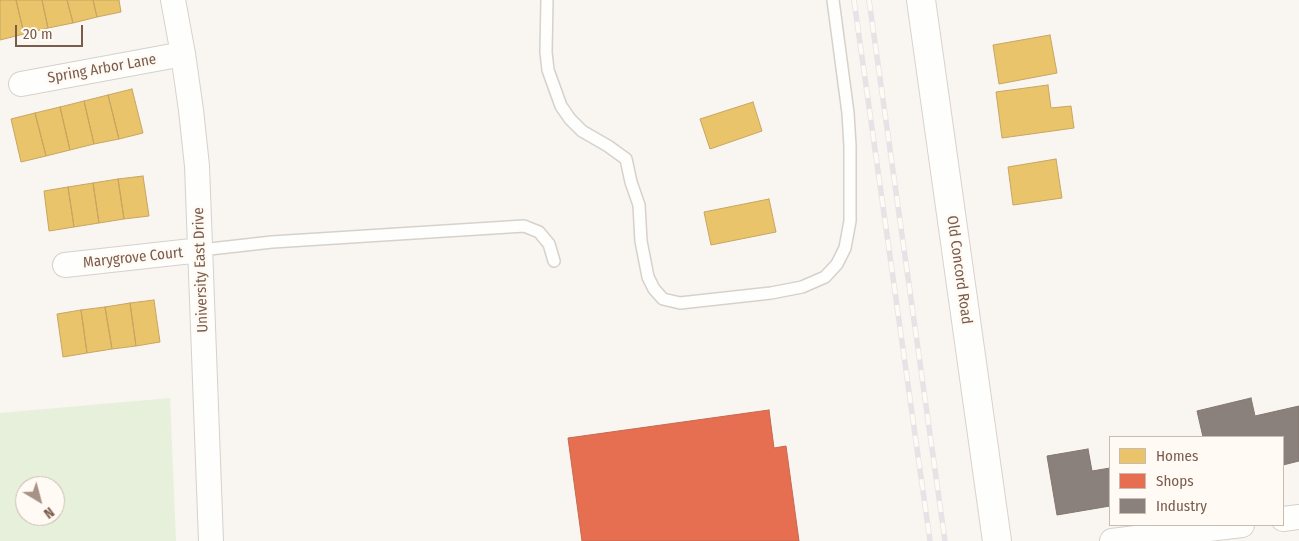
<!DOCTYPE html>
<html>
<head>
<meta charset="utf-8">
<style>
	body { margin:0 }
	#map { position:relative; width:1299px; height:541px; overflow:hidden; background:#f9f5f0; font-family:"Fira Sans Condensed",sans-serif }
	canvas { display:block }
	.legend { position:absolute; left:1109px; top:436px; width:175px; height:90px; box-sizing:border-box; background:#fffaf3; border:1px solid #cabbb1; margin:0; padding:6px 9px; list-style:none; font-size:15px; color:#7a5c4d }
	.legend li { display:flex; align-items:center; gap:10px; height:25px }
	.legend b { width:25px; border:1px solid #cabbb1 }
	.north { position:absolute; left:15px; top:476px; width:50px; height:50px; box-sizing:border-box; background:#fffaf3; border:1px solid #cabbb1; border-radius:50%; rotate:143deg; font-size:14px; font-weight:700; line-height:20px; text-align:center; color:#7a5c4d }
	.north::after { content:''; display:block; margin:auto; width:18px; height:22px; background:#a69286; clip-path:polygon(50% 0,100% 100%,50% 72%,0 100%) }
	.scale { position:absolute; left:15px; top:25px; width:68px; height:22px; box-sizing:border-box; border:2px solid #7a5c4d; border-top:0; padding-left:6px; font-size:15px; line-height:18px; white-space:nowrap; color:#7a5c4d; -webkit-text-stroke:4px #fffaf3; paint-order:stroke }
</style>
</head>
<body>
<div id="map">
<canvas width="1299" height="541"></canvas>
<ul class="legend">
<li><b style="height:14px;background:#e9c46a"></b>Homes</li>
<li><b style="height:14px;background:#e76f51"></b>Shops</li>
<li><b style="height:14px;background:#8a817c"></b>Industry</li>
</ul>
<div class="north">N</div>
<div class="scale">20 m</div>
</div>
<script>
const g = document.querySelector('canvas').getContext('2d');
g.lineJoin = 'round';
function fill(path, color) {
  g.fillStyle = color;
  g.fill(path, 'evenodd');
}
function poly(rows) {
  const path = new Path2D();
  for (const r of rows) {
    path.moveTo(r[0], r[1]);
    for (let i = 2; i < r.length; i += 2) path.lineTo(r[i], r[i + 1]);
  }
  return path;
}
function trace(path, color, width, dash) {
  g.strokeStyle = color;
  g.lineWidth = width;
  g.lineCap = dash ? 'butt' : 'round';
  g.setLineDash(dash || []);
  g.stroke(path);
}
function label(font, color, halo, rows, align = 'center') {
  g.font = font + ' "Fira Sans Condensed",sans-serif';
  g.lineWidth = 5;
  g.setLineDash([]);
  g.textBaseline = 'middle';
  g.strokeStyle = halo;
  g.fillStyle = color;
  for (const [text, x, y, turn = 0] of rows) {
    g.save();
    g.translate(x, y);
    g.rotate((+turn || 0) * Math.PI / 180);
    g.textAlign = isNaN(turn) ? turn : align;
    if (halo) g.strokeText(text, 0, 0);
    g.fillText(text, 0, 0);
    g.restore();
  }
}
const green = poly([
	[170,398,176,541,0,541,0,413],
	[25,486,55,486,55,516,25,516]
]);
const homes = poly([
	[0,0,16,0,24,34,0,40,0,0],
	[16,0,42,0,48,28,24,34,16,0],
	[42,0,67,0,73,23,48,28,42,0],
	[67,0,93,0,97,17,73,23,67,0],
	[93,0,119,0,121,12,97,17,93,0],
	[1050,35,1057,73,999,84,993,45,1050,35],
	[1048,85,1051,108,1071,106,1074,128,1002,138,996,92,1048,85],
	[132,89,143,133,119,139,108,95,132,89],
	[108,95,119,139,94,144,84,101,108,95],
	[84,101,94,144,70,150,60,107,84,101],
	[753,102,762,131,710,149,700,119,753,102],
	[60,107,70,150,46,156,35,113,60,107],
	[35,113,46,156,21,162,11,119,35,113],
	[1056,159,1062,198,1013,205,1008,167,1056,159],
	[143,176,149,216,124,219,118,179,143,176],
	[118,179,124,219,99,223,93,183,118,179],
	[93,183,99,223,74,227,68,187,93,183],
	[68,187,74,227,49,231,44,191,68,187],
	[769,199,776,232,711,245,704,212,769,199],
	[154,300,160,342,136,346,130,303,154,300],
	[130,303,136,346,112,349,105,307,130,303],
	[105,307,112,349,87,353,81,310,105,307],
	[81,310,87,353,63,357,57,314,81,310]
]);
const shops = poly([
	[769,410,774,448,786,446,799,541,582,541,568,438,769,410]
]);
const industry = poly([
	[1251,398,1255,416,1299,406,1299,461,1283,465,1283,437,1203,437,1197,411,1251,398],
	[1088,449,1092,471,1110,468,1110,506,1057,515,1047,456,1088,449]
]);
const lane = poly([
	[547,0,546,52,548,70,561,106,570,119,582,131,608,146,626,159,631,182,639,205,641,241,648,277,654,289,663,299,680,303,771,293,802,287,825,277,837,264,845,248,850,221,850,146,848,113,833,0],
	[201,250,272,242,524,226,539,232,549,244,554,261]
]);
const street = poly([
	[173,0,183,54,191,110,197,166,211,541],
	[21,84,183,54],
	[65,265,201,250],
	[1283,519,1299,517],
	[1112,541,1242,525]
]);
const secondary = poly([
	[921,0,997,541]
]);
const rail = poly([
	[854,0,930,541],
	[869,0,945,541]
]);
const streetNames = [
	["Spring Arbor Lane",102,69,-10],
	["Marygrove Court",133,258,-6],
	["University East Drive",201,270,-92],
	["Old Concord Road",959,270,82]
];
fill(green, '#e7f0db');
fill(homes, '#e9c46a');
trace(homes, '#c8a561', 1);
fill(shops, '#e76f51');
trace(shops, '#c66950', 1);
fill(industry, '#8a817c');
trace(industry, '#85766e', 1);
trace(lane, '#d7d1cb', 14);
trace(street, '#d7d1cb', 26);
trace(secondary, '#d9d2cb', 30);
trace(lane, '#fefefd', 11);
trace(street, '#fefefd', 24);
trace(secondary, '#fefefd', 28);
trace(rail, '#e6e3e7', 5.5);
trace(rail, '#fffaf3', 4, [11]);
label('15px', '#7a5c4d', '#fffaf3', streetNames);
</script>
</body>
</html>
